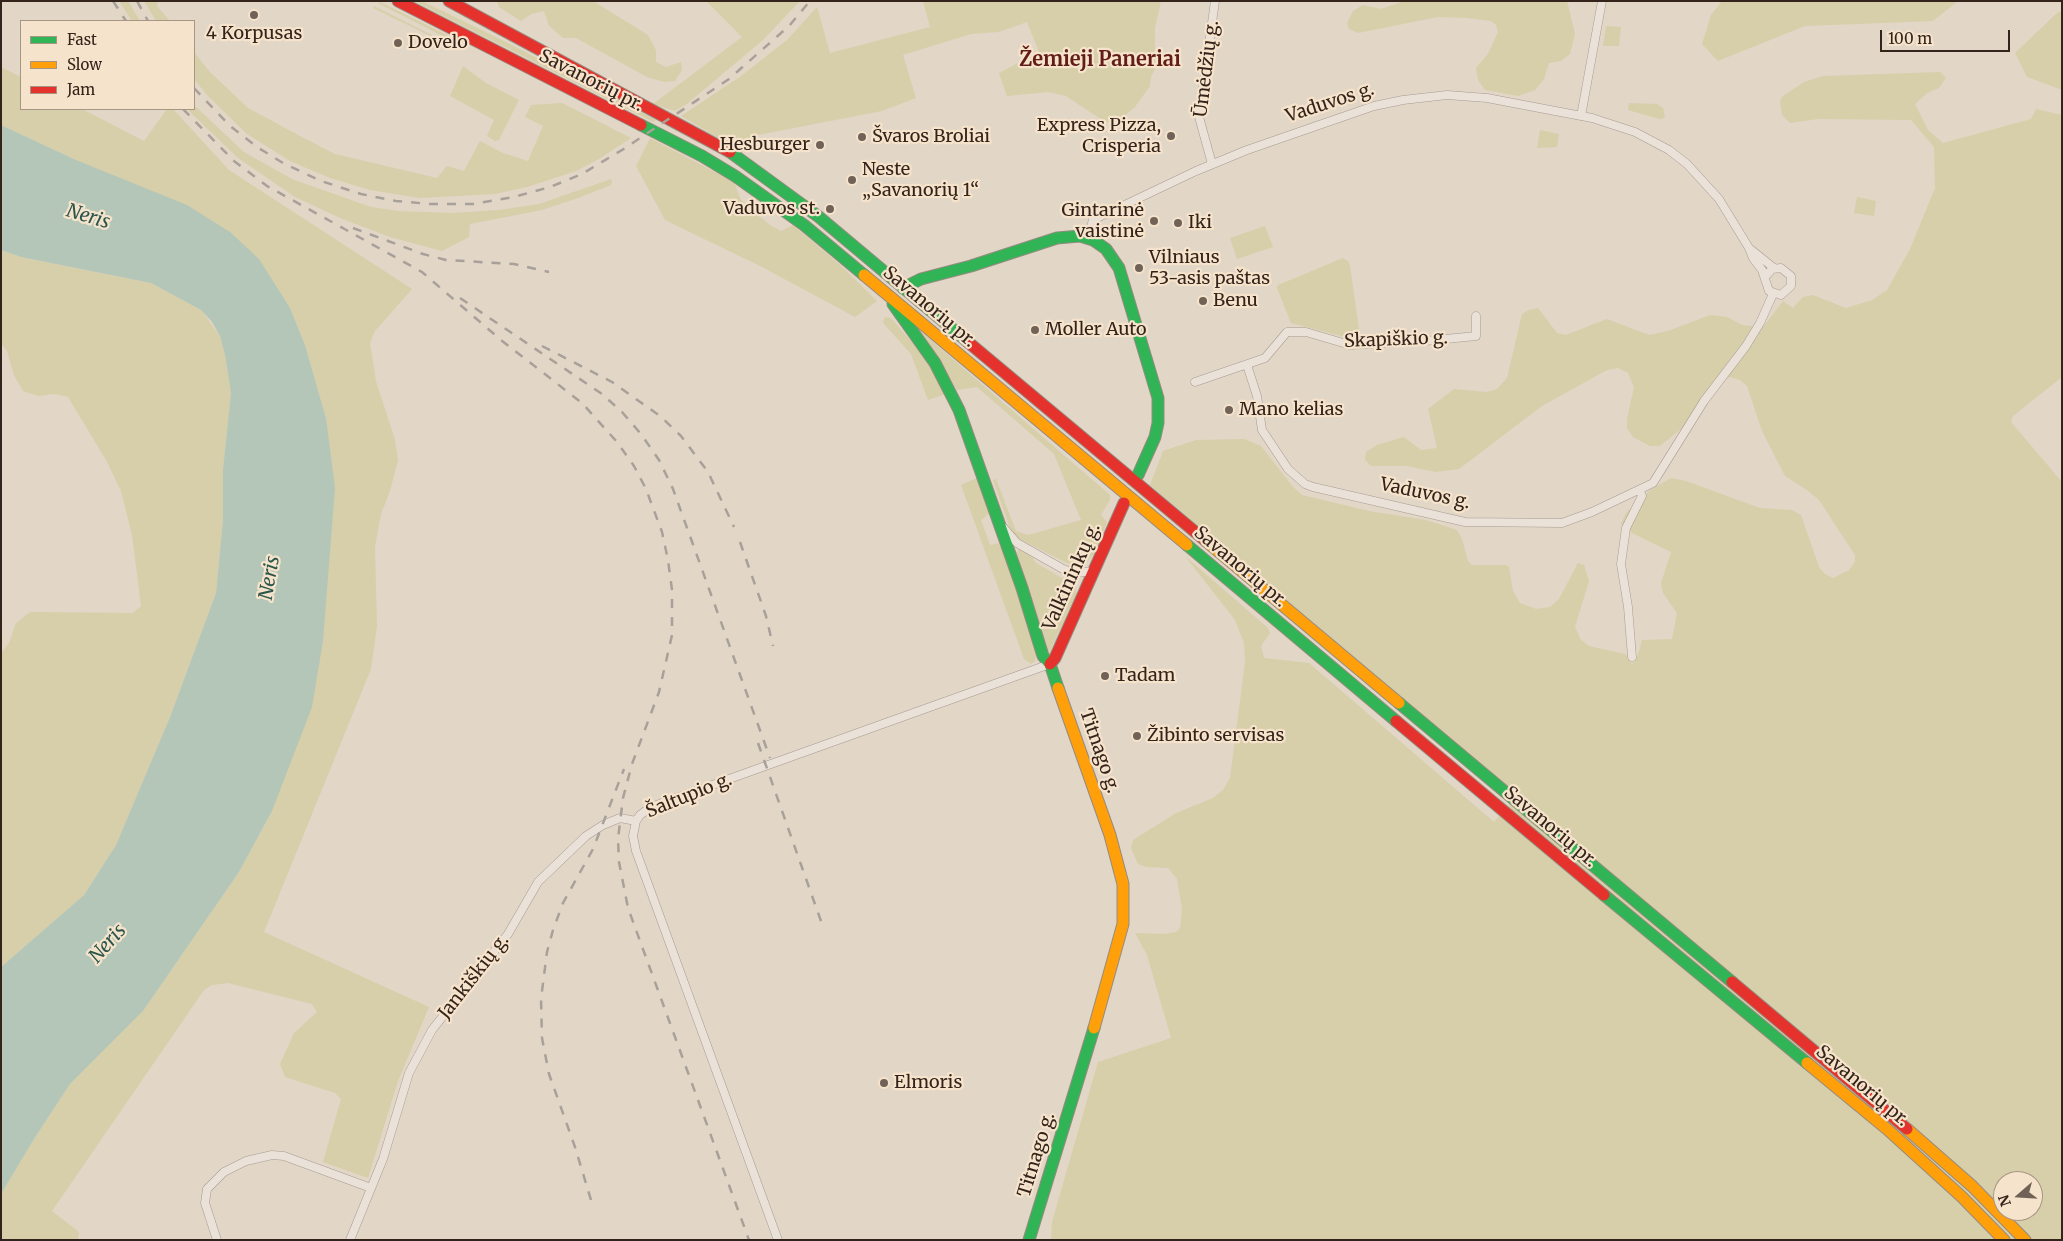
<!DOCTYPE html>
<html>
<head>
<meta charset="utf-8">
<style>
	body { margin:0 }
	#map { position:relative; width:2063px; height:1241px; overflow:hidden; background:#e2d6c7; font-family:Merriweather,serif }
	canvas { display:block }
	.frame { position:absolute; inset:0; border:2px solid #34231a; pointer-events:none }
	.legend { position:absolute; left:20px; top:20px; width:175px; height:90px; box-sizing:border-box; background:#f6e3cb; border:1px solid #a89684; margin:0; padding:6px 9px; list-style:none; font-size:15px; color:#34231a }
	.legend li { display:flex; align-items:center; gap:10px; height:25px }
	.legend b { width:25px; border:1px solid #a89684 }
	.north { position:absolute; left:1993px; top:1171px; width:50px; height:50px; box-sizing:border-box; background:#f6e3cb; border:1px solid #a89684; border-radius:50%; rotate:251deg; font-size:14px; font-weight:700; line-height:20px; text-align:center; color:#34231a }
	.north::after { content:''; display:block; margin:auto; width:18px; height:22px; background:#716257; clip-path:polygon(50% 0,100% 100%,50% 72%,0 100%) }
	.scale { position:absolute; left:1880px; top:30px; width:130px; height:22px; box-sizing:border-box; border:2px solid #34231a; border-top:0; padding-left:6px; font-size:15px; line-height:18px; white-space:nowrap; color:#34231a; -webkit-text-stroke:4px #f6e3cb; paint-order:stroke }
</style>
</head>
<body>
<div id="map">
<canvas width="2063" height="1241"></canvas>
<div class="frame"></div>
<ul class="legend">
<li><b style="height:6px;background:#30b455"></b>Fast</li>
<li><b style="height:6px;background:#ff9f0a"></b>Slow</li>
<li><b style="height:6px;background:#e5322d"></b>Jam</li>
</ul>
<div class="north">N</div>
<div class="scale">100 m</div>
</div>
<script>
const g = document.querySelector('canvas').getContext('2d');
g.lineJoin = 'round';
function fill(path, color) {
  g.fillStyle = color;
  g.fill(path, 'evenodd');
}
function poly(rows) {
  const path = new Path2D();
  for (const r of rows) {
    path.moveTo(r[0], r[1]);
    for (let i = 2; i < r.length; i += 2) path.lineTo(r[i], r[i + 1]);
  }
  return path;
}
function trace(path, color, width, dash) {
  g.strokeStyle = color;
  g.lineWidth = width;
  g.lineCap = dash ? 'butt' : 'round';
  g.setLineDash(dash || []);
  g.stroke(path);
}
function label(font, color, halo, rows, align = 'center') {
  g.font = font + ' Merriweather,serif';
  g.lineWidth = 4.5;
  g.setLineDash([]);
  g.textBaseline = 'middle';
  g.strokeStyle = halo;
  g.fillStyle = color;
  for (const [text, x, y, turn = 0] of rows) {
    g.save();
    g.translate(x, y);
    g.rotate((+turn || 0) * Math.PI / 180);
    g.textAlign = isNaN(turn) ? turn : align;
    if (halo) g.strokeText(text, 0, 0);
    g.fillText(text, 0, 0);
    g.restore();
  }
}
const green = poly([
	[119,1,128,1,140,21,132,21],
	[144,1,158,1,157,6,170,21,156,21],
	[414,1,422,1,510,44,656,120,653,122],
	[497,1,593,1,648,35,656,50,656,62,666,67,681,62,682,70,675,81,664,82,647,77,576,38,563,38,549,26,544,11,531,14,521,21,499,7],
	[706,1,800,1,763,40,688,103,675,111,653,104,742,37],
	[923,1,1161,1,1155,28,1155,69,1151,77,1150,86,1135,107,1115,124,1102,120,1066,96,1048,92,1007,96,999,73,1039,52,1027,22,999,32,971,34,903,55,916,98,882,111,758,135,743,152,681,116,741,76,787,40,817,7,830,53,930,27],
	[1404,1,1567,1,1575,34,1570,54,1561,61,1549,63,1544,79,1535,90,1518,96,1485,90,1478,80,1476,68,1488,54,1498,32,1496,25,1491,21,1467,18,1438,17,1358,33,1349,29,1347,23,1353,11,1363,5,1381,9],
	[1722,1,1958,1,1933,21,1805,26,1718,61,1702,44,1711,15],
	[380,2,449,36,454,42,378,3],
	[374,6,454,46,455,48,373,8],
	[2058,12,2062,12,2062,90,2027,77,2015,53],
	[1606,26,1621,27,1619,46,1603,46],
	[194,52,210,72,248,108,300,136,335,154,437,178,447,166,464,171,480,141,503,153,528,161,543,126,525,117,531,105,562,103,631,138,599,159,576,171,527,187,495,194,420,198,370,190,330,178,290,161,247,134,208,96,194,79],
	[463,66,486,83,519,100,499,140,495,141,487,136,494,120,450,96],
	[1,67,21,77,21,109,82,109,144,141,167,109,173,109,229,170,412,289,375,331,370,343,376,381,395,440,398,460,390,491,381,514,375,547,377,626,371,669,264,932,429,1007,398,1081,368,1178,323,1162,341,1099,335,1093,285,1077,280,1064,294,1033,317,1012,312,1004,228,983,212,985,204,990,52,1211,79,1232,78,1240,1,1240,1,1194,34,1139,70,1084,143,1011,239,872,272,811,326,418,305,345,290,308,76,160,1,125],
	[1940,72,1946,78,1939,88,1927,93,1915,104,1928,130,1943,143,2031,119,2036,109,2062,115,2062,377,2013,416,2011,422,2062,482,2062,1240,1051,1240,1052,1222,1098,1062,1171,1038,1147,955,1135,933,1164,934,1176,932,1180,928,1182,909,1177,879,1168,868,1146,867,1138,864,1131,848,1133,840,1176,813,1213,798,1223,790,1230,778,1245,662,1244,643,1235,620,1185,556,1268,628,1270,633,1261,646,1264,658,1309,663,1494,822,1518,795,1150,485,1163,451,1196,440,1244,439,1261,446,1293,487,1302,495,1369,511,1426,520,1457,530,1462,539,1468,561,1472,565,1506,565,1509,567,1513,591,1520,603,1536,609,1550,607,1559,599,1578,563,1584,565,1589,581,1575,627,1581,640,1589,646,1625,654,1632,664,1638,655,1642,640,1672,639,1677,613,1663,593,1661,583,1671,552,1632,533,1621,524,1626,513,1650,490,1671,478,1686,481,1760,508,1792,510,1801,515,1819,567,1825,574,1833,578,1849,570,1855,562,1855,555,1819,500,1807,490,1785,476,1762,431,1747,386,1740,380,1730,377,1716,381,1687,424,1660,446,1650,446,1633,437,1627,428,1627,419,1634,387,1628,373,1618,368,1607,370,1542,406,1459,469,1436,472,1407,466,1371,466,1365,460,1366,452,1377,445,1404,437,1421,450,1437,448,1428,409,1454,389,1487,392,1497,389,1507,378,1522,314,1529,310,1538,308,1557,333,1566,335,1607,319,1649,335,1668,331,1710,315,1727,317,1742,325,1763,327,1783,301,1793,308,1803,297,1813,295,1846,308,1872,300,1887,290,1910,249,1935,188,1934,147,1911,120,1818,119,1790,123,1782,115,1780,101,1783,96,1804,82,1823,76],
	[2003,1181,2033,1181,2033,1211,2003,1211],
	[1629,103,1657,104,1663,108,1665,118,1659,119,1628,110],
	[194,105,244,152,292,179,371,207,398,211,452,213,499,210,539,204,611,179,612,182,611,185,578,198,542,210,470,224,469,237,442,251,390,237,340,218,295,197,238,158,191,113,188,109,194,109],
	[1540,130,1559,134,1557,147,1537,148],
	[650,138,734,182,741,200,770,225,781,231,793,225,840,265,877,301,855,317,760,266,665,220,636,166],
	[1857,197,1876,201,1874,216,1854,213],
	[1265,226,1273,247,1237,259,1230,238],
	[1,250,21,257,151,283,201,310,220,336,225,355,231,393,223,469,223,519,216,593,170,717,116,845,84,895,1,967,1,653,9,643,16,623,30,612,133,613,141,606,132,535,121,491,106,460,68,397,54,394,39,396,23,391,14,375,7,351,1,343],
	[1343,258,1348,261,1350,266,1360,336,1349,338,1291,323,1277,288,1278,285],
	[888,317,892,319,923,355,946,394,928,400,911,354,883,323,884,318],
	[910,322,1110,495,1110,500,1101,515,1107,522,1095,553,1085,564,1069,564,1017,538,1011,531,993,480,996,479,1016,531,1028,535,1081,520,1054,454,977,387,957,390,941,362],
	[979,477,989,514,981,520,990,545,998,543,1000,546,1014,574,1037,651,1035,661,1031,664,1024,659,961,485],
	[1019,549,1031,555,1036,563,1076,586,1076,594,1050,651,1047,653,1037,632,1017,552]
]);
const water = poly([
	[1,125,76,160,187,205,230,232,259,259,290,308,305,345,326,418,335,488,323,641,312,707,272,811,239,872,143,1011,70,1084,34,1139,1,1194,1,967,84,895,116,845,170,717,216,593,223,519,223,469,231,393,225,355,220,336,212,322,201,310,151,283,21,257,1,250]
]);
const street = poly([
	[1581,116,1602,1],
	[1212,164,1199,117,1215,1],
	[1088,237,1093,220,1196,171,1247,150,1374,106,1403,100,1447,95,1487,98,1592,118,1635,132,1669,150,1687,164,1719,199,1749,248,1753,258,1762,270,1769,291,1781,295,1791,286,1791,276,1781,268,1772,269,1765,277],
	[1749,248,1774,268],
	[1247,365,1257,396,1262,430,1288,469,1305,484,1313,487,1465,522,1562,523,1592,512,1653,483,1704,401,1746,346,1760,323,1773,294],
	[1195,382,1265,358,1287,332,1306,332,1350,345,1425,341,1476,336,1476,316],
	[1004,528,1017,543,1063,569,1075,573,1095,571],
	[1632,657,1628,607,1621,564,1626,528,1642,496,1640,491],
	[217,1240,205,1203,207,1189,224,1172,246,1161,272,1155,284,1156,371,1188],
	[350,1240,383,1159,409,1073,432,1030,508,934,538,882,586,836,603,825,620,818,636,821],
	[778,1240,636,851,633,836,636,821,640,815,651,807,1050,664]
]);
const fast = poly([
	[641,125,702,156,735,176,804,225,864,275],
	[730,152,819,217,968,342],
	[903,288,921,279,971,266,1057,238,1080,236,1093,240,1106,249,1119,268,1158,398,1158,423,1155,437,1138,475],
	[893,304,935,363,959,410,1022,588,1043,656,1050,664,1058,688],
	[1187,545,1396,721],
	[1399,703,1732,982],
	[1604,895,1807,1063],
	[1029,1240,1094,1028]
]);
const slow = poly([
	[864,275,1187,545],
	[1206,541,1399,703],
	[1058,688,1110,835,1123,884,1123,924,1094,1028],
	[1807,1063,1887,1129,1962,1197,2004,1240],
	[1907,1129,1972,1186,2025,1240]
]);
const jam = poly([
	[398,1,641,125],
	[449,1,730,152],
	[968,342,1206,541],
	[1050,664,1055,658,1124,503],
	[1396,721,1604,895],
	[1732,982,1907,1129]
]);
const rail = poly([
	[113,1,126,21],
	[137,1,148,21],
	[194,88,229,125,257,147,283,163,321,181,361,194,396,201,430,204,473,204,514,197,550,187,582,174,622,150,729,79,789,26,810,1],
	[183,109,234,161,267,186,422,272,501,340,582,403,617,442,634,466,646,489,662,532,668,560,672,590,672,635,659,692,632,764,623,798,618,839,619,862,628,908,749,1240],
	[353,228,423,254,446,260,514,264,549,272],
	[460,298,602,394,622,412,641,434,659,460,673,489,770,758],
	[542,346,612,382,660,416,681,436,708,472,734,527],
	[740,542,766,616,773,646],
	[758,743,822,924],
	[591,1200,575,1147,549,1074,542,1038,541,999,547,952,553,930,563,903,593,849,624,769]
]);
const markers = [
	[254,15,5,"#716257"],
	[398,43,5,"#716257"],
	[1171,136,5,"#716257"],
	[862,137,5,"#716257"],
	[820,145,5,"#716257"],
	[852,180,5,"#716257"],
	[830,209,5,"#716257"],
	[1154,221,5,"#716257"],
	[1178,223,5,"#716257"],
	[1139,268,5,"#716257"],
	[1203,301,5,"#716257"],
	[1035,330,5,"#716257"],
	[1229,410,5,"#716257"],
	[1105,676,5,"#716257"],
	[1137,736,5,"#716257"],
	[884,1083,5,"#716257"]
];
const poiNames = [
	["4 Korpusas",254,34,"center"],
	["Dovelo",408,43],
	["Express Pizza,",1161,126,"right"],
	["Crisperia",1161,147,"right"],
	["Švaros Broliai",872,137],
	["Hesburger",810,145,"right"],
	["Neste",862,170],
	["„Savanorių 1“",862,191],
	["Vaduvos st.",820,209,"right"],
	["Gintarinė",1144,211,"right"],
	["vaistinė",1144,232,"right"],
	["Iki",1188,223],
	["Vilniaus",1149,258],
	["53-asis paštas",1149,279],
	["Benu",1213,301],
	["Moller Auto",1045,330],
	["Mano kelias",1239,410],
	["Tadam",1115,676],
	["Žibinto servisas",1147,736],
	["Elmoris",894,1083]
];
const streetNames = [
	["Ūmėdžių g.",1207,69,-83],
	["Savanorių pr.",591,81,27],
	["Vaduvos g.",1330,103,-18],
	["Savanorių pr.",929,307,40],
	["Skapiškio g.",1396,340,-2],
	["Vaduvos g.",1425,494,12],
	["Savanorių pr.",1240,567,40],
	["Valkininkų g.",1072,577,-66],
	["Titnago g.",1099,751,71],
	["Šaltupio g.",689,796,-22],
	["Savanorių pr.",1550,827,40],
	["Jankiškių g.",474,977,-52],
	["Savanorių pr.",1862,1086,40],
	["Titnago g.",1037,1155,-73]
];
const waterNames = [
	["Neris",88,217,17],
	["Neris",270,578,-80],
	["Neris",108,944,-48]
];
const quarterNames = [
	["Žemieji Paneriai",1100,60]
];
fill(green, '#d6cfa9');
fill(water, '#b4c6b8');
trace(street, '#a79b91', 9);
trace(fast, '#968b81', 13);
trace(slow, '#968b81', 13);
trace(jam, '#968b81', 13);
trace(street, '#eae2d9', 8);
trace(fast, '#30b455', 11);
trace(slow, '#ff9f0a', 11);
trace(jam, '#e5322d', 11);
trace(rail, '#a8a19a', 2.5, [9, 9]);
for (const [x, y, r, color] of markers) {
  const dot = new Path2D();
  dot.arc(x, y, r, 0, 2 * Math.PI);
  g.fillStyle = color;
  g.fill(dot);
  trace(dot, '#f6e3cb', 2);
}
label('18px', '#34231a', '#f6e3cb', poiNames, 'left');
label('18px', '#34231a', '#f6e3cb', streetNames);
label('italic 19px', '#29554b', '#f6e3cb', waterNames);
label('bold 20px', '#621d19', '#f6e3cb', quarterNames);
</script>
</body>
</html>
